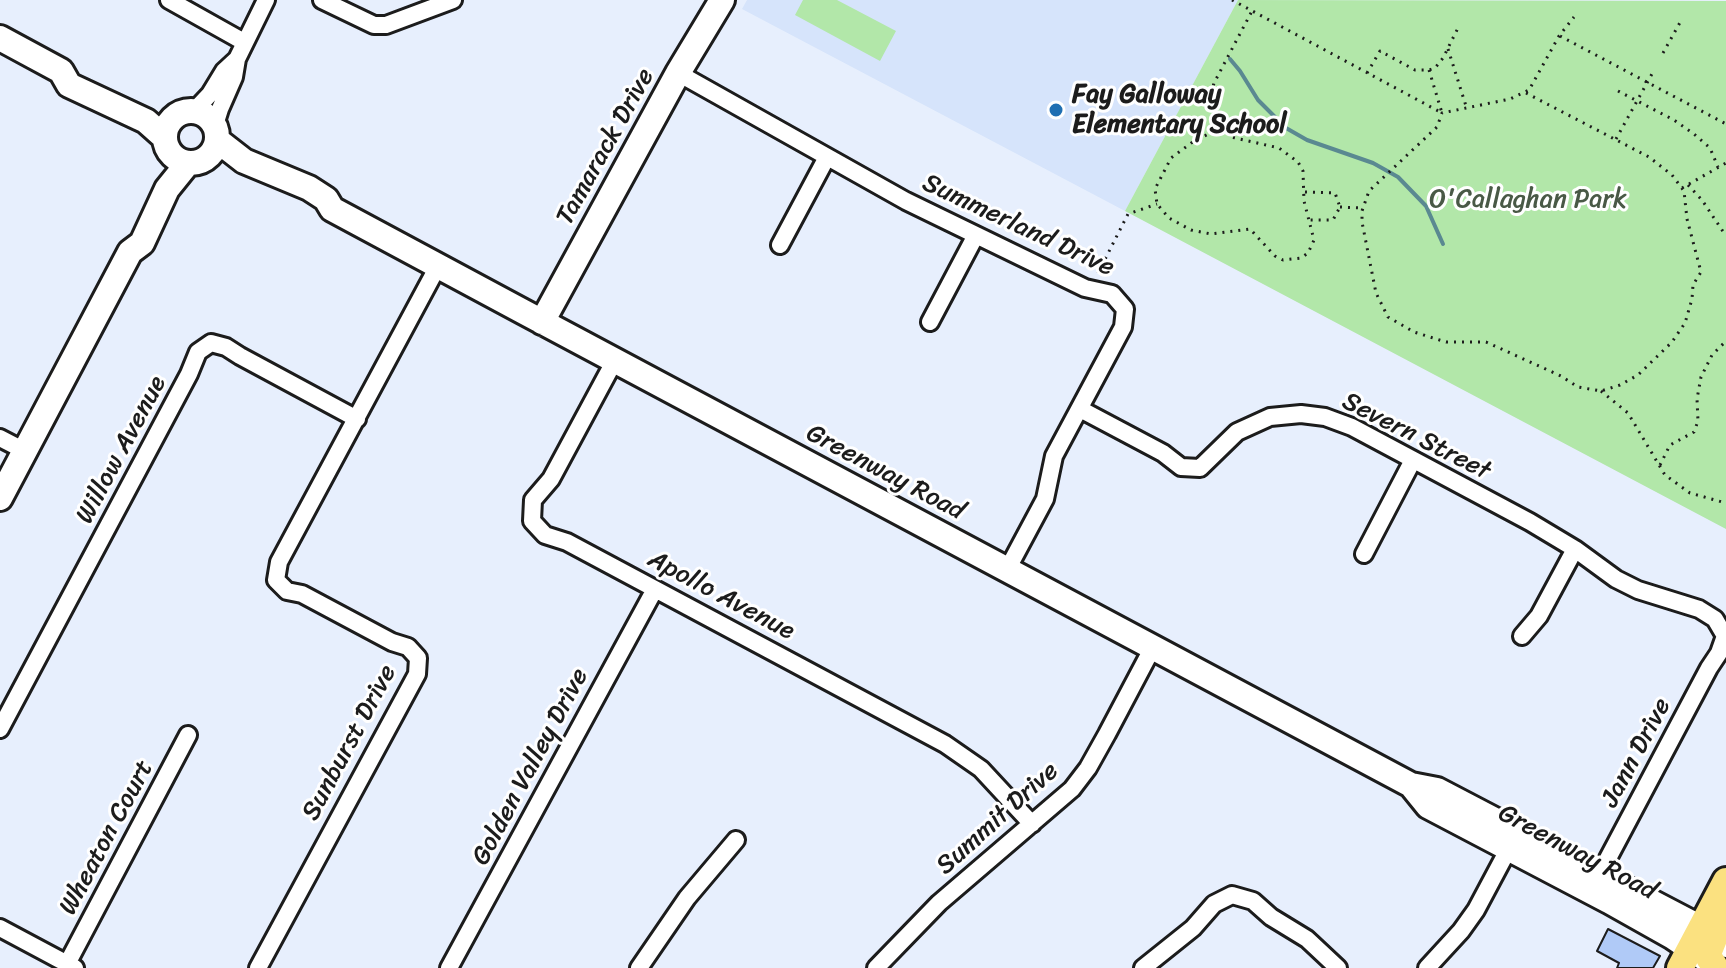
<!DOCTYPE html>
<html>
<head>
<meta charset="utf-8">
<style>
	body { margin:0 }
	canvas { display:block; background:#e7effd }
</style>
</head>
<body>
<canvas width="1726" height="968"></canvas>
<script>
const g = document.querySelector('canvas').getContext('2d');
g.lineJoin = 'round';
function fill(path, color) {
  g.fillStyle = color;
  g.fill(path, 'evenodd');
}
function poly(rows) {
  const path = new Path2D();
  for (const r of rows) {
    if (r.length === 3) {
      path.moveTo(r[0] + r[2], r[1]);
      path.arc(r[0], r[1], r[2], 0, 2 * Math.PI);
      continue;
    }
    path.moveTo(r[0], r[1]);
    for (let i = 2; i < r.length; i += 2) path.lineTo(r[i], r[i + 1]);
  }
  return path;
}
function trace(path, color, width, dash) {
  g.strokeStyle = color;
  g.lineWidth = width;
  g.lineCap = dash ? 'butt' : 'round';
  g.setLineDash(dash || []);
  g.stroke(path);
}
function label(font, color, halo, rows, align = 'center') {
  g.font = font + ' Sriracha,sans-serif';
  g.lineWidth = 6;
  g.setLineDash([]);
  g.textBaseline = 'middle';
  g.strokeStyle = halo;
  g.fillStyle = color;
  for (const [text, x, y, turn = 0] of rows) {
    g.save();
    g.translate(x, y);
    g.rotate((+turn || 0) * Math.PI / 180);
    g.textAlign = isNaN(turn) ? turn : align;
    if (halo) g.strokeText(text, 0, 0);
    g.fillText(text, 0, 0);
    g.restore();
  }
}
const built = poly([
	[747,0,1238,0,1125,211,742,9]
]);
const green = poly([
	[803,0,837,0,896,31,880,61,795,15],
	[1238,0,1726,1,1726,529,1125,211]
]);
const stream = poly([
	[1230,59,1240,71,1258,100,1286,128,1307,140,1373,163,1398,177,1426,206,1443,244]
]);
const building = poly([
	[1608,929,1660,956,1653,968,1617,968,1619,963,1597,951,1608,929]
]);
const path = poly([
	[1232,0,1442,113],
	[1560,36,1726,124],
	[1448,49,1466,106],
	[1663,53,1682,19],
	[1429,70,1442,113],
	[1367,73,1380,51,1415,70,1429,70,1435,68,1443,58,1458,28],
	[1618,91,1674,120,1694,134,1710,148,1718,167],
	[1526,93,1649,157,1672,175,1684,191,1687,219,1701,272,1693,285,1692,299,1685,323,1672,342,1638,375,1620,385,1601,391,1578,387,1561,376,1486,342,1446,342,1414,332,1388,317,1376,293,1362,222,1362,211,1369,191,1437,127,1442,113,1510,99,1529,90,1559,36,1574,17],
	[1221,128,1194,141,1171,158,1155,189,1157,204,1169,218,1191,230,1211,234,1250,229,1275,256,1283,260,1301,258,1308,253,1314,240,1304,201,1303,171,1298,162,1279,148,1231,137,1217,124,1211,114,1209,102,1214,83,1252,11],
	[1616,139,1653,72],
	[1688,185,1702,200,1726,236],
	[1682,188,1726,163],
	[1305,192,1335,193,1340,207,1333,220,1310,220],
	[1340,207,1361,208],
	[1098,273,1128,214,1157,204],
	[1601,391,1628,413,1665,475,1690,493,1726,503],
	[1660,465,1670,445,1694,432,1698,421,1697,399,1701,377,1712,355,1726,341]
]);
const street = poly([
	[169,0,244,42],
	[322,0,374,25,386,25,453,0],
	[678,73,906,201,1085,288,1112,294,1125,309,1123,327,1054,456,1045,499,1007,570],
	[194,111,210,94,224,71,237,59],
	[215,125,220,109,234,77,237,59,266,0],
	[780,245,827,157],
	[930,322,976,235],
	[615,360,551,479,533,500,532,521,545,535,567,542,945,744,981,769,1032,824],
	[1080,409,1163,453,1181,467,1200,468,1237,432,1270,417,1301,414,1325,417,1352,427,1530,522,1575,549,1616,579,1638,590,1699,609,1715,619,1725,636,1719,653,1709,668,1595,883],
	[0,438,25,451],
	[1364,554,1413,460],
	[1522,636,1539,616,1575,549],
	[0,729,189,374,198,352,211,343,226,347,240,356,357,419],
	[0,928,75,968],
	[67,964,188,735],
	[258,968,417,674,418,658,408,647,392,642,302,594,287,591,276,580,279,562,438,266],
	[449,968,655,589],
	[639,968,687,898,736,840],
	[876,968,939,903,1072,789,1088,768,1107,734,1153,647],
	[1143,968,1193,928,1214,904,1232,895,1253,901,1271,917,1307,939,1338,968],
	[1427,968,1461,931,1476,910,1509,848]
]);
const secondary = poly([
	[0,38,61,71,69,85,146,121,164,137],
	[191,137,26],
	[217,140,244,161,309,188,326,199,332,209,522,311,1411,785,1437,790,1701,928,1726,945],
	[542,322,678,73,722,0],
	[0,498,130,252,142,243,167,189,188,163],
	[1411,785,1428,806,1609,901,1673,937,1707,960]
]);
const primary = poly([
	[1714,965,1709,958,1709,951,1722,919],
	[1680,968,1726,881]
]);
const markers = [
	[1056,110,8,"#1f6fb2"]
];
const poiNames = [
	["Fay Galloway",1072,95],
	["Elementary School",1072,125]
];
const streetNames = [
	["Tamarack Drive",606,147,-61],
	["Summerland Drive",1018,226,25],
	["Severn Street",1416,437,27],
	["Willow Avenue",122,450,-62],
	["Greenway Road",885,473,28],
	["Apollo Avenue",721,596,28],
	["Sunburst Drive",350,743,-62],
	["Jann Drive",1637,753,-62],
	["Golden Valley Drive",531,767,-62],
	["Summit Drive",998,819,-42],
	["Wheaton Court",107,838,-62],
	["Greenway Road",1577,853,28]
];
const parkNames = [
	["O'Callaghan Park",1528,200]
];
fill(built, '#d6e4fb');
fill(green, '#b2e7a9');
trace(stream, '#5a8991', 4);
fill(building, '#b0caf7');
trace(building, '#1c1c1c', 2);
trace(street, '#1c1c1c', 22);
trace(secondary, '#1c1c1c', 30);
trace(primary, '#1c1c1c', 32);
trace(path, '#1c1c1c', 3, [2, 6]);
trace(street, '#fff', 16);
trace(secondary, '#fff', 24);
trace(primary, '#fbe180', 26);
for (const [x, y, r, color] of markers) {
  const dot = new Path2D();
  dot.arc(x, y, r, 0, 2 * Math.PI);
  g.fillStyle = color;
  g.fill(dot);
  trace(dot, '#fff', 3);
}
label('bold 26px', '#1c1c1c', '#fff', poiNames, 'left');
label('26px', '#1c1c1c', '#fff', streetNames);
label('26px', '#495946', '#fff', parkNames);
</script>
</body>
</html>
